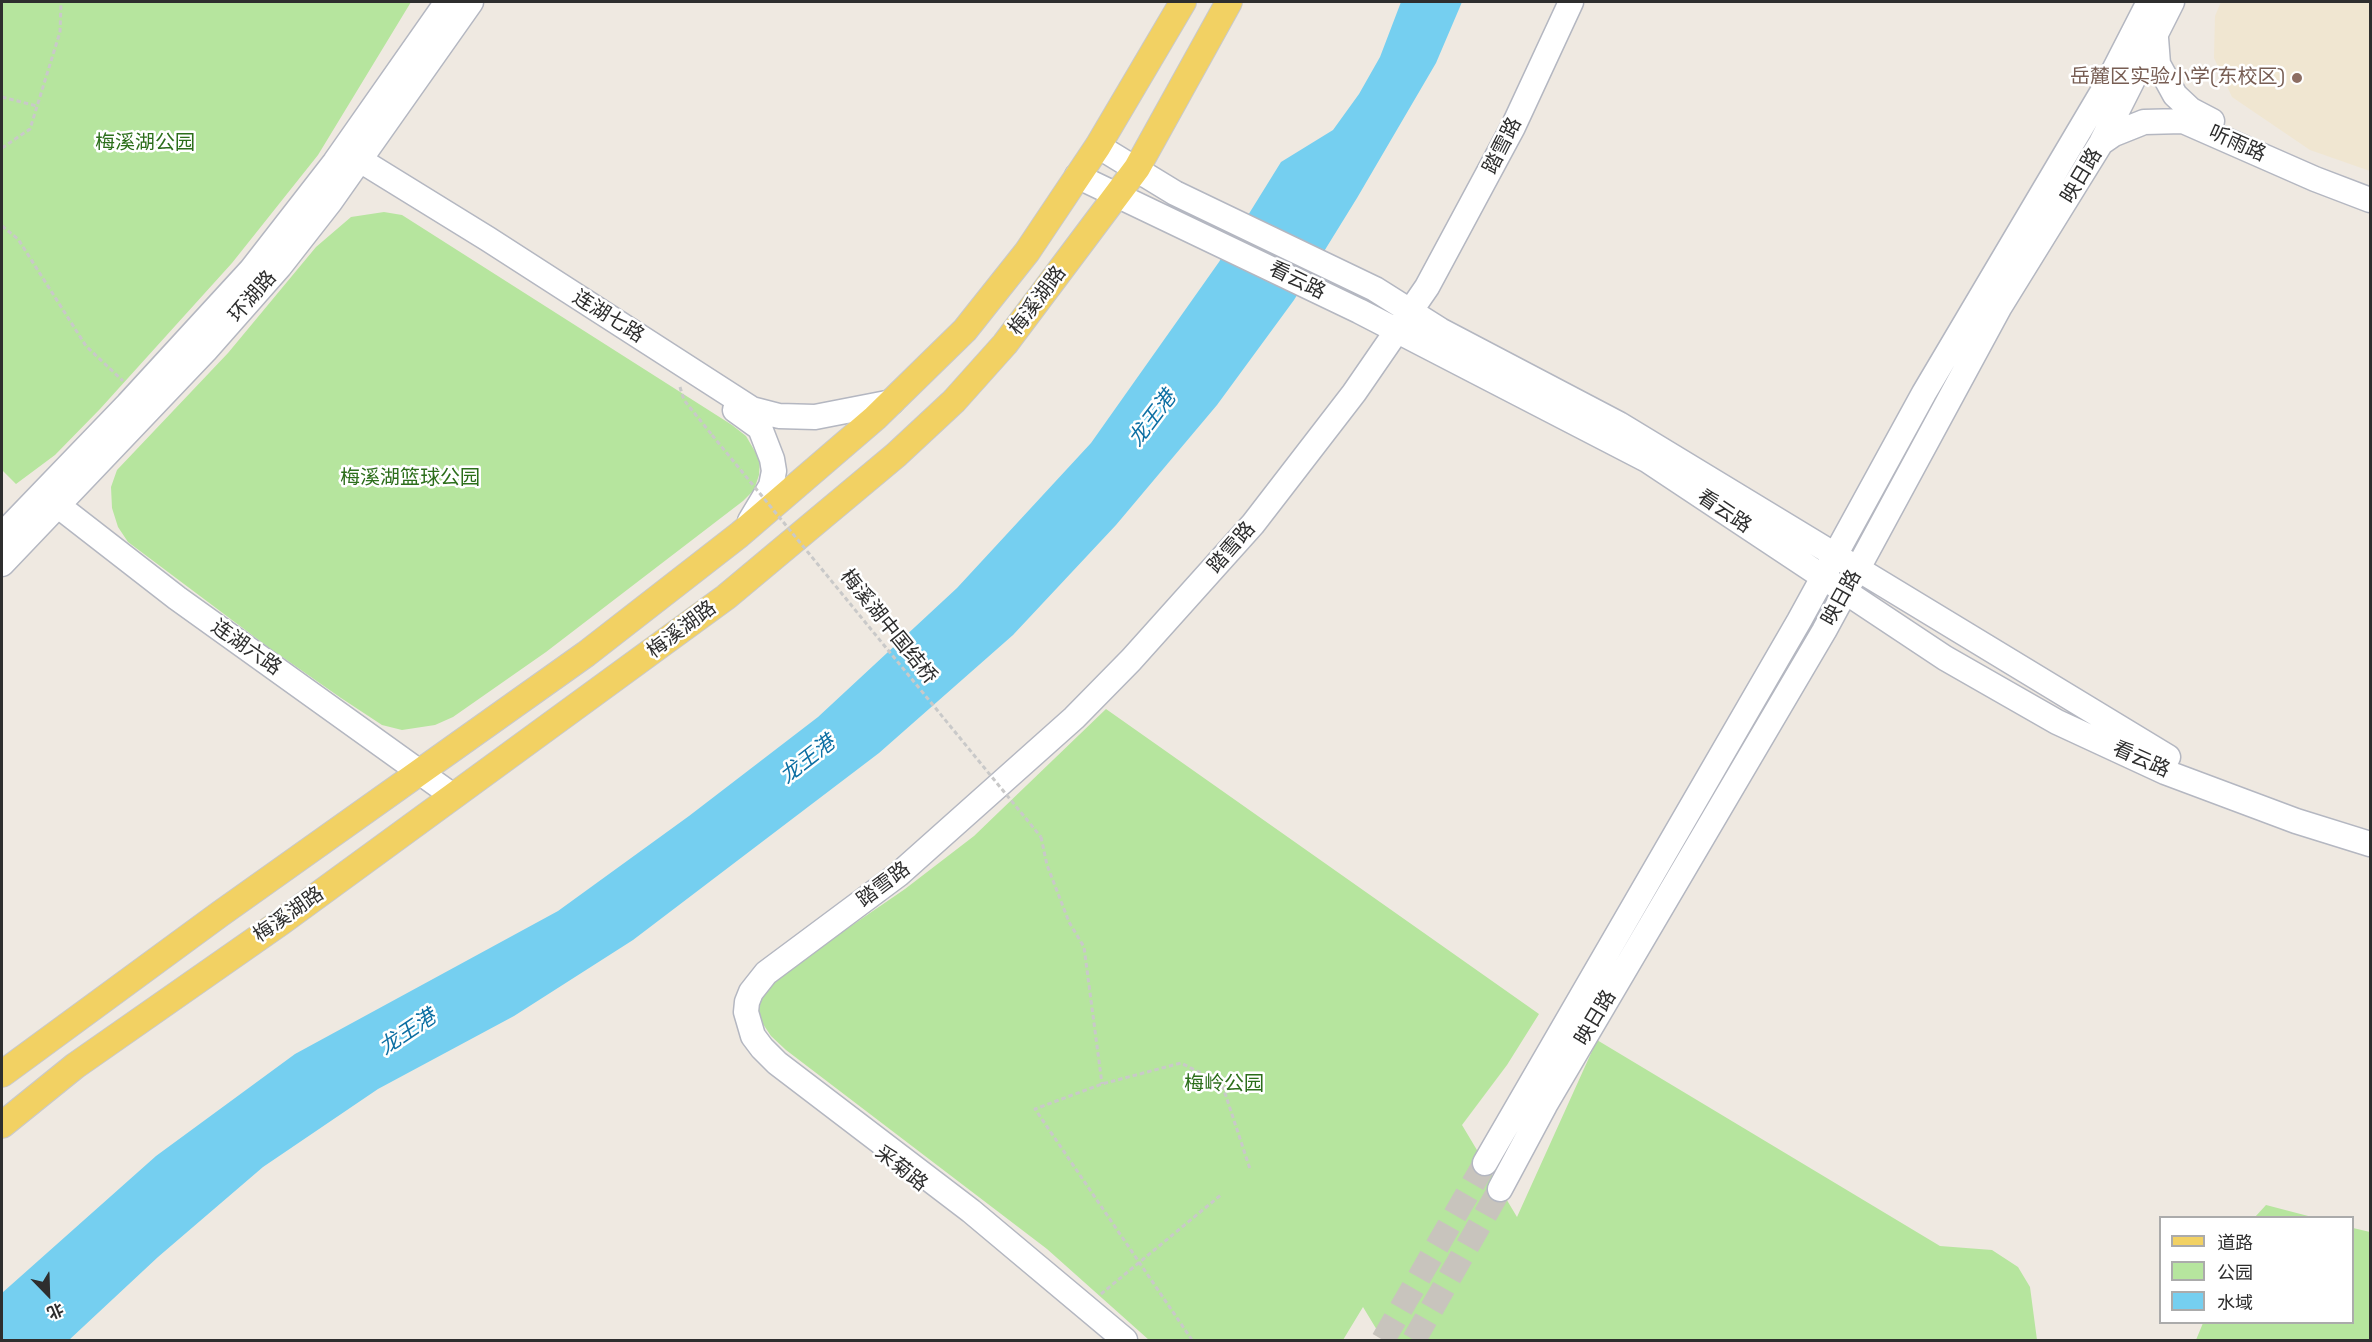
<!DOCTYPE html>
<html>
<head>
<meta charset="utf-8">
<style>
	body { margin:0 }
	#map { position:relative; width:2372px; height:1342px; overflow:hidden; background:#efe9e1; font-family:"Space Grotesk","Noto Sans SC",sans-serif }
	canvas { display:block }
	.frame { position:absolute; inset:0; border:3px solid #2e2e2e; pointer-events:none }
	.legend { position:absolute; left:2159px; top:1216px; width:195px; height:108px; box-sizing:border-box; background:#fff; border:2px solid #ababab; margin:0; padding:8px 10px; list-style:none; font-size:18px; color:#2e2e2e }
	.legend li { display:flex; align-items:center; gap:12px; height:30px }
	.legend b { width:30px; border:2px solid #ababab }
	.north { position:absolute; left:18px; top:1264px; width:60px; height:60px; -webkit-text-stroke:4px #fff; paint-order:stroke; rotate:157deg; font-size:16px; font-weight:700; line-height:24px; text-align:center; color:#2e2e2e }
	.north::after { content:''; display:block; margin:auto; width:21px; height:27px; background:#2e2e2e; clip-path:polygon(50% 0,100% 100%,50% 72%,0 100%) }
</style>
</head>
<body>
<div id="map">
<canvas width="2372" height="1342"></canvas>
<div class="frame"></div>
<ul class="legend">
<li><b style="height:8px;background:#f2d163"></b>道路</li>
<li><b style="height:16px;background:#b6e59e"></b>公园</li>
<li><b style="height:16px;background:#75cff0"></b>水域</li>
</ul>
<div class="north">北</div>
</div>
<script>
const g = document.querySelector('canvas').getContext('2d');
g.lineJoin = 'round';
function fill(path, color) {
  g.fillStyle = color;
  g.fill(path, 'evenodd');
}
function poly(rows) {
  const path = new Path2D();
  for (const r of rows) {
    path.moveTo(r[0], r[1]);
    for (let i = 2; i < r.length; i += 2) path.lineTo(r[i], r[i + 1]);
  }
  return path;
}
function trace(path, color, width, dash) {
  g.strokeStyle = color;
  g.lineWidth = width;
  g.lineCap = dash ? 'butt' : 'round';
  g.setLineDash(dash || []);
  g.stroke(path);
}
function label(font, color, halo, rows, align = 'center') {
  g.font = font + ' "Space Grotesk","Noto Sans SC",sans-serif';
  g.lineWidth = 5;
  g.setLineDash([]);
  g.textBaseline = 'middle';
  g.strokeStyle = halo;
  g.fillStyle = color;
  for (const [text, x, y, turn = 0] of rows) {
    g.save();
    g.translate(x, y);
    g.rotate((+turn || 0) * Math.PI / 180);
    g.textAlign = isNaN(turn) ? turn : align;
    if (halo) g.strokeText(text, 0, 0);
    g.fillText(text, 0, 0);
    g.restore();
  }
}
const education = poly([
	[2221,2,2370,2,2370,171,2310,150,2232,97,2214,58,2215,16]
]);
const green = poly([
	[2,2,411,2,318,155,232,263,100,409,55,455,16,484,2,470],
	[384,212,402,215,732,425,746,436,760,460,759,475,754,490,743,501,546,652,453,717,435,725,402,730,382,725,341,698,268,647,128,542,118,527,112,508,111,487,117,470,228,353,316,247,351,217],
	[1106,709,1539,1014,1507,1065,1462,1125,1517,1217,1597,1040,1940,1246,1992,1250,2018,1267,2030,1287,2037,1340,1383,1340,1363,1307,1343,1340,1149,1340,1047,1249,786,1050,771,1036,761,1021,759,1010,760,999,781,974,905,889,974,836],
	[2266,1205,2312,1217,2255,1217],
	[2353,1228,2370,1232,2370,1340,2196,1340,2203,1323,2352,1322]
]);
const water = poly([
	[1401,2,1462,2,1436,63,1357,198,1294,300,1217,405,1116,525,1013,635,879,753,633,940,514,1016,378,1089,263,1167,158,1257,69,1340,2,1340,2,1293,156,1156,295,1054,558,911,689,816,818,717,957,588,1091,443,1219,262,1281,162,1333,130,1359,94,1380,57]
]);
const secondaryTunnel = poly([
	[1383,1340,1485,1163],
	[1414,1340,1500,1189]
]);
const path = poly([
	[2,97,37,106],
	[2,148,30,129,60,32,61,2],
	[2,226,18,239,86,346,123,381],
	[680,387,684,400,712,435],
	[1041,837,1047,865,1069,922,1084,947,1102,1084],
	[1101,1294,1222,1194],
	[1192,1340,1035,1109,1102,1084,1181,1063,1222,1084,1250,1169]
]);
const secondary = poly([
	[2156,38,2158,64,2175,95,2191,110,2212,121],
	[2101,143,2114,134,2144,122,2183,121,2315,179,2370,200],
	[1098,146,1175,193,1375,289,1440,330,1619,424,2168,757],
	[347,152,488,239,752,409,779,416,815,417,892,402],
	[1077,176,1359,311,1647,460,1945,658,2057,722,2165,772,2296,821,2370,844],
	[735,410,760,428,772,459,774,471,771,486,750,521],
	[47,497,177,598,453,796],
	[2,535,128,404,251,270,335,162,447,2],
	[2,564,205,351,280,266,330,202,471,2],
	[1485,1163,1799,621,1924,393,2107,84,2149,2],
	[1500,1189,1545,1105,1824,631,1999,308,2101,143,2172,2],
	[1125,1340,971,1211,777,1063,762,1048,753,1036,746,1012,747,1002,751,992,766,973,899,874,1074,718,1131,660,1253,524,1354,393,1427,287,1513,127,1571,2]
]);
const primary = poly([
	[2,1074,220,914,586,654,739,535,875,418,965,330,1027,252,1098,146,1183,2],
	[2,1125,75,1066,281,922,726,597,896,455,954,401,1005,344,1137,168,1229,2]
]);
const pathBridge = poly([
	[712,435,1041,837]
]);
const markers = [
	[2297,78,6,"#8d6e63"]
];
const educationNames = [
	["岳麓区实验小学(东校区)",2285,78]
];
const parkNames = [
	["梅溪湖公园",145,144],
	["梅溪湖篮球公园",410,479],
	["梅岭公园",1224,1085]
];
const streetNames = [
	["听雨路",2237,144,24],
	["踏雪路",1503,146,-63],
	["映日路",2082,176,-59],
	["看云路",1297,281,26],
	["环湖路",253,297,-49],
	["梅溪湖路",1038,301,-53],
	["连湖七路",608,317,32],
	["看云路",1724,512,34],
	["踏雪路",1232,548,-49],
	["映日路",1842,598,-61],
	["梅溪湖中国结桥",888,627,51],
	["梅溪湖路",682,630,-37],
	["连湖六路",246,648,35],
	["看云路",2141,760,24],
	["踏雪路",884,885,-37],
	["梅溪湖路",289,915,-35],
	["映日路",1596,1018,-59],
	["采菊路",901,1169,38]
];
const waterNames = [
	["龙王港",1153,419,-53],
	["龙王港",808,760,-38],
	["龙王港",408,1033,-34]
];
fill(education, '#f0e6d1');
fill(green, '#b6e59e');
fill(water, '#75cff0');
trace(secondaryTunnel, '#c8c4bd', 24, [24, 12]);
trace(secondary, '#b4b7c1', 27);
trace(primary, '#c9c9c9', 28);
trace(path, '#c9c9c9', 3, [4.5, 3]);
trace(secondary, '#fff', 24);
trace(primary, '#f2d163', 26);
trace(pathBridge, '#c9c9c9', 3, [4.5, 3]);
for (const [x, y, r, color] of markers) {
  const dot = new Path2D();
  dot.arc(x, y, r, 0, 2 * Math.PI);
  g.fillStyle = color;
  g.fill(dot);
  trace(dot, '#fff', 2);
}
label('20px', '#785e54', '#fff', educationNames, 'right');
label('20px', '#2c6e1b', '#fff', parkNames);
label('20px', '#2e2e2e', '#fff', streetNames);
label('italic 21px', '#0d6fa3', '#fff', waterNames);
</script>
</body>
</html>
